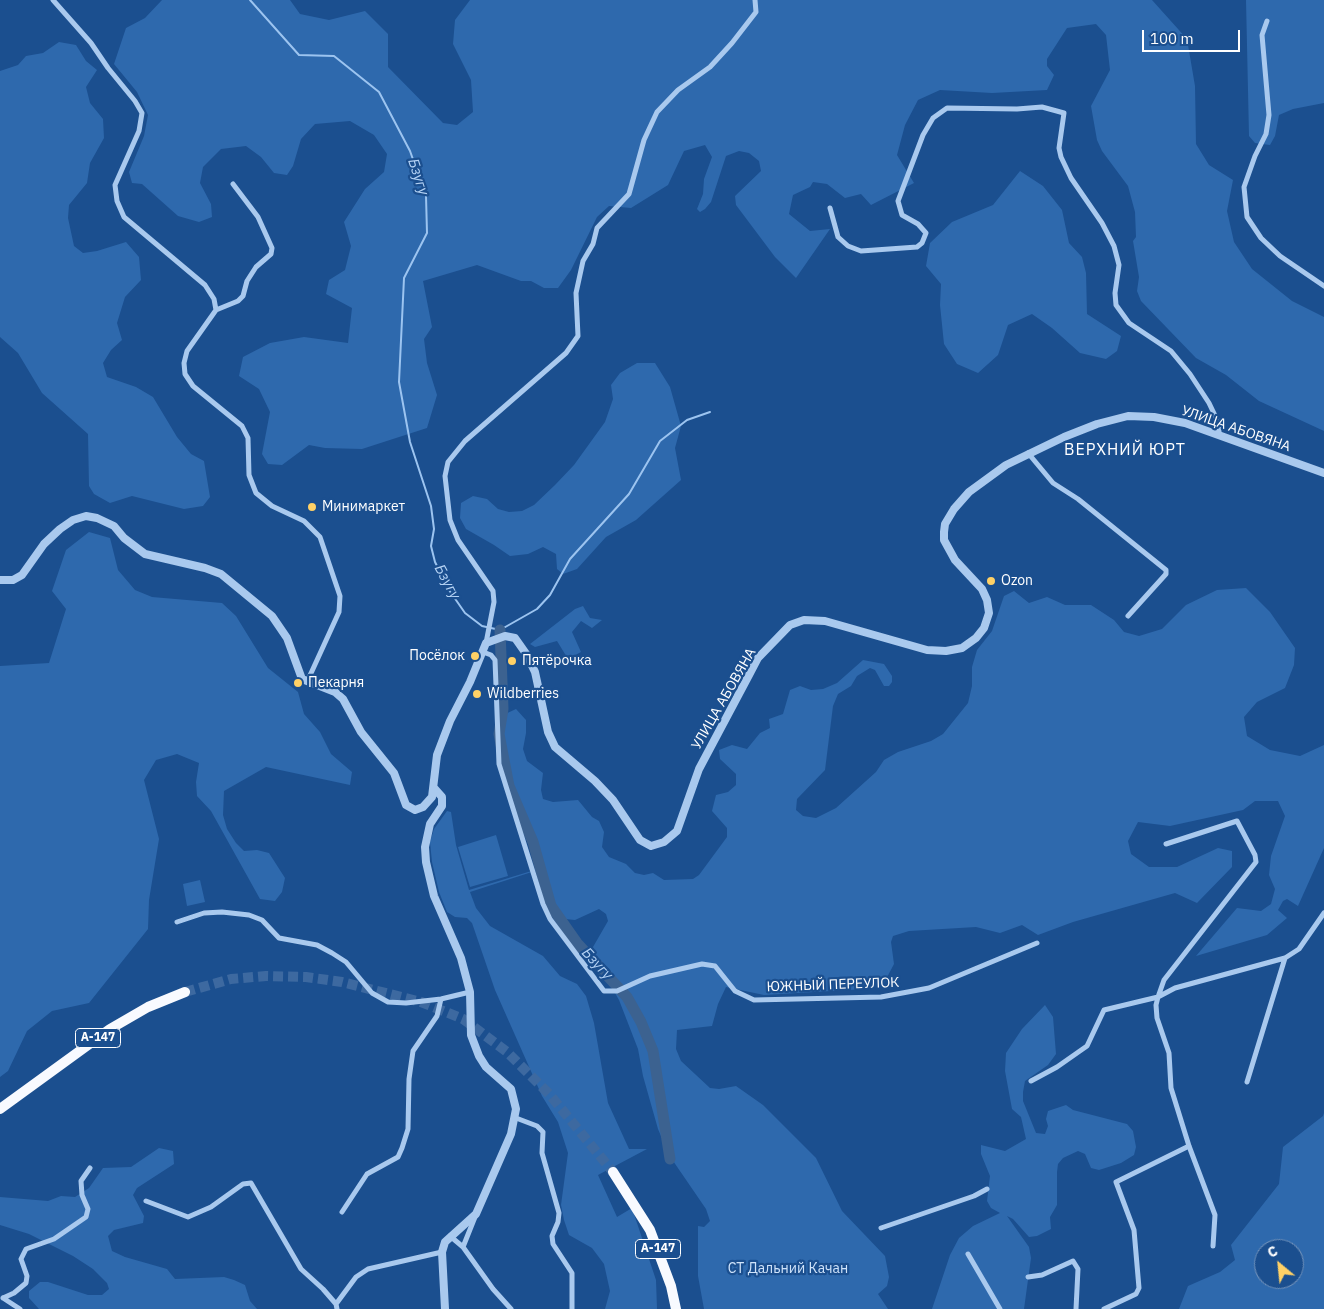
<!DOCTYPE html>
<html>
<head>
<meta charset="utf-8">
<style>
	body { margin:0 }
	#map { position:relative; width:1324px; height:1309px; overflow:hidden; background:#1b4f8f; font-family:"IBM Plex Sans",sans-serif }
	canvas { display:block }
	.north { position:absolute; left:1254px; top:1239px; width:50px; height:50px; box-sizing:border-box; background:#1b4f8f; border:1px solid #7695bc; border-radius:50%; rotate:332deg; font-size:14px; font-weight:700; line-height:20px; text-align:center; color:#fff }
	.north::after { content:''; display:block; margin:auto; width:18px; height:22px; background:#ffd166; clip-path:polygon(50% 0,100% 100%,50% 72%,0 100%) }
	.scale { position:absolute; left:1142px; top:30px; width:98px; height:22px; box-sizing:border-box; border:2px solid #fff; border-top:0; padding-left:6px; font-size:15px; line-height:18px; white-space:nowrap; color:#fff; -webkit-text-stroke:4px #1b4f8f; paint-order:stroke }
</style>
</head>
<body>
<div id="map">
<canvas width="1324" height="1309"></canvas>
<div class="north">С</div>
<div class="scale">100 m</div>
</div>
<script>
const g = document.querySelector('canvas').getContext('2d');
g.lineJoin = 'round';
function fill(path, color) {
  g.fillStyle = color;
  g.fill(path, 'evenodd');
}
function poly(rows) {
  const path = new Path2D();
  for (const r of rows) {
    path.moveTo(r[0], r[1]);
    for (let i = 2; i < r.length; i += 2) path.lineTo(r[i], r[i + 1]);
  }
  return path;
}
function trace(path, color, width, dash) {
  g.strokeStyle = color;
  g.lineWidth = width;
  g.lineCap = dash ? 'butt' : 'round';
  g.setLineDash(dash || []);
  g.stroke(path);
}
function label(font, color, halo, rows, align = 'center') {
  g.font = font + ' "IBM Plex Sans",sans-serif';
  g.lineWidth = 4.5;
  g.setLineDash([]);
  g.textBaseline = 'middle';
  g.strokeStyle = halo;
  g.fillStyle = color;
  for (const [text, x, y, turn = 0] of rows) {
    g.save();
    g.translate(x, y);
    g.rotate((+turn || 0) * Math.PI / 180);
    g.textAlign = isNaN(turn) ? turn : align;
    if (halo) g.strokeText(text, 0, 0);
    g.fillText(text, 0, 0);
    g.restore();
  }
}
const green = poly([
	[162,0,290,0,300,14,329,20,365,11,388,34,388,67,443,123,457,125,473,112,471,80,453,44,455,20,470,0,1152,0,1187,39,1195,86,1196,144,1209,165,1233,180,1227,211,1234,242,1252,269,1292,301,1324,317,1324,431,1259,401,1226,375,1196,358,1141,301,1137,291,1139,277,1133,241,1136,237,1135,212,1128,186,1102,151,1097,140,1091,106,1110,70,1106,35,1096,24,1067,28,1047,59,1047,66,1054,75,1047,90,992,93,940,90,918,100,905,125,897,155,914,183,871,205,861,194,845,198,827,184,813,182,810,187,793,195,789,214,810,231,830,229,796,278,775,257,736,205,735,196,761,171,759,161,749,153,739,151,726,156,711,202,705,209,700,212,697,209,703,194,704,179,712,157,705,145,684,151,668,185,631,208,609,206,597,217,571,270,558,288,544,288,531,281,521,281,477,265,423,281,432,327,424,339,427,363,437,395,427,428,362,449,325,448,309,445,282,465,268,464,262,454,270,412,259,389,239,376,243,357,270,343,304,337,348,343,352,308,326,294,329,280,345,270,351,246,344,222,365,189,384,172,387,154,374,135,350,121,315,124,301,139,293,166,287,175,274,173,261,157,246,146,221,149,203,167,200,183,211,204,212,217,199,222,178,216,142,184,132,183,129,172,144,136,148,115,137,92,114,64,126,28,145,18],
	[1246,0,1324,0,1324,103,1293,109,1279,115,1275,136,1270,145,1255,143,1249,136],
	[59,42,76,45,86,61,97,70,86,87,90,103,103,119,104,138,90,163,87,183,69,205,68,218,74,246,83,253,97,251,126,242,139,257,141,280,125,297,117,323,122,340,111,350,103,363,107,377,136,387,153,397,177,437,191,454,204,461,210,497,203,506,184,509,132,496,110,503,94,494,89,486,88,434,42,393,18,353,0,337,0,71,18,65,26,56,43,53],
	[1020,171,1043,186,1062,210,1069,243,1082,257,1086,273,1087,314,1121,336,1117,351,1106,359,1080,353,1052,328,1032,314,1008,325,998,355,978,373,957,364,944,344,940,305,941,284,926,266,930,243,952,222,993,205],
	[637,363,655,363,670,387,681,426,675,448,681,480,636,520,606,537,577,569,563,574,557,569,556,554,543,547,528,554,510,556,494,545,466,529,460,518,461,503,473,496,487,499,498,509,509,512,522,511,534,505,555,485,574,465,605,422,613,399,611,385,620,373],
	[89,532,110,538,118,570,135,590,152,597,222,603,236,616,268,668,298,692,304,714,320,732,331,754,352,772,350,785,266,767,224,791,223,815,227,829,236,843,244,851,257,850,269,853,285,878,282,892,275,901,260,899,211,811,197,796,196,782,199,763,177,754,156,760,144,780,159,839,149,900,148,929,89,1003,52,1011,27,1031,8,1071,0,1077,0,666,49,663,66,609,52,591,66,550],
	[1246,588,1270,612,1295,648,1294,665,1285,688,1257,702,1244,717,1247,736,1270,750,1300,756,1324,745,1324,848,1298,906,1287,899,1283,901,1278,910,1287,918,1267,935,1196,956,1237,908,1261,911,1271,904,1275,889,1269,875,1271,856,1285,816,1278,801,1255,801,1243,810,1170,826,1138,822,1128,841,1131,854,1149,867,1177,867,1218,848,1232,851,1232,867,1197,903,1175,893,1073,922,1038,935,1022,925,1000,933,976,927,909,931,893,936,891,942,894,964,884,983,865,989,764,995,726,987,718,1004,712,1026,677,1030,676,1049,681,1061,710,1088,719,1089,736,1086,763,1105,816,1158,842,1211,885,1256,889,1277,887,1286,878,1294,888,1309,704,1309,698,1276,698,1226,704,1227,710,1221,706,1209,669,1155,658,1129,643,1076,638,1049,619,1000,595,958,593,947,608,921,606,914,599,909,575,920,565,919,555,909,538,870,470,892,476,908,490,926,543,956,560,976,577,984,586,996,594,1023,608,1103,629,1149,647,1149,598,1175,617,1217,632,1208,656,1280,657,1309,605,1309,610,1291,604,1264,592,1248,569,1235,564,1220,561,1205,568,1153,558,1122,542,1096,495,990,472,923,467,918,455,917,447,912,439,892,432,862,430,842,434,829,447,811,451,812,456,845,469,890,538,869,502,768,499,739,501,716,516,709,526,720,526,733,523,749,527,761,543,773,541,790,543,799,553,802,578,800,592,817,599,821,604,832,602,847,609,857,626,864,635,873,644,875,653,873,664,880,693,879,699,875,727,837,727,828,712,811,716,795,728,792,736,785,736,774,720,759,719,750,732,745,747,749,760,733,770,728,769,719,783,714,790,690,800,686,811,690,823,689,837,683,863,660,884,664,892,676,892,682,889,686,884,686,875,670,870,668,857,676,851,686,838,694,833,706,825,770,797,799,796,810,803,816,816,818,836,808,876,772,884,760,898,752,931,741,943,734,968,703,972,686,972,667,977,650,992,631,1004,596,1014,591,1029,603,1047,597,1065,605,1091,605,1114,620,1124,632,1139,636,1162,629,1186,605,1217,590],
	[583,606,590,618,602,620,592,628,581,621,572,632,581,652,568,659,557,641,535,647,530,644,575,609],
	[496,835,508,876,470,887,458,847],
	[200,880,205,902,187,906,183,884],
	[1045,1005,1053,1017,1056,1054,1048,1065,1025,1081,1023,1092,1023,1101,1036,1133,1045,1134,1048,1126,1046,1119,1048,1111,1066,1105,1073,1110,1127,1124,1133,1131,1136,1147,1134,1155,1121,1163,1099,1170,1091,1168,1085,1154,1078,1151,1063,1158,1058,1164,1057,1172,1057,1205,1050,1217,1051,1229,1037,1236,1029,1237,1013,1219,1007,1216,1029,1247,1031,1258,1024,1309,932,1309,950,1255,959,1238,973,1226,1000,1213,991,1208,987,1201,990,1176,981,1154,981,1145,1005,1151,1026,1139,1021,1117,1012,1109,1005,1071,1006,1053,1022,1029],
	[1324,1113,1324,1309,1179,1309,1188,1286,1220,1272,1235,1260,1231,1245,1279,1184,1283,1147,1323,1116],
	[1264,1249,1294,1249,1294,1279,1264,1279],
	[159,1148,173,1151,174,1164,137,1188,133,1195,144,1216,143,1223,114,1230,108,1236,112,1251,125,1257,167,1269,175,1279,224,1277,234,1280,245,1285,250,1301,257,1309,39,1309,29,1298,29,1291,40,1282,48,1282,88,1295,102,1295,109,1289,107,1283,93,1269,73,1256,29,1234,0,1225,0,1197,48,1201,61,1196,75,1197,89,1188,103,1168,131,1167]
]);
const stream = poly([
	[250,0,299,55,334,56,379,92,410,151,426,196,427,233,404,278,399,382,410,442,431,506,434,529,431,546,435,562,449,590,465,613,482,626,500,630,537,609,550,595,570,559,629,494,660,441,687,420,710,412]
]);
const river = poly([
	[500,630,503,709,499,734,509,786,533,842,551,906,577,943,627,997,641,1022,653,1051,670,1159]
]);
const trunkTunnel = poly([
	[185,992,231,979,266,976,306,977,342,982,421,1002,463,1019,507,1052,550,1095,613,1172]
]);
const minor = poly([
	[53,0,91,43,108,68,135,101,142,113,139,131,115,185,117,201,124,217,205,285,214,299,216,310,187,351,184,363,185,374,193,386,242,426,248,438,249,475,256,493,272,506,304,521,320,537,340,596,339,612,307,682],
	[1267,21,1262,35,1269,115,1266,134,1255,156,1244,187,1247,217,1261,238,1280,256,1324,286],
	[830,208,838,237,848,246,861,251,917,247,922,243,926,233,918,224,902,215,898,201,923,135,933,118,947,108,1017,109,1042,107,1064,113,1059,148,1061,157,1071,178,1102,223,1114,246,1119,265,1115,293,1116,305,1129,323,1171,351,1190,374,1209,403,1219,424,1219,435],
	[216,310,238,301,243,296,247,281,256,267,271,254,272,248,258,217,233,184],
	[1028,453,1053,483,1078,499,1166,570,1166,574,1128,616],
	[486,643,494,602,493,591,458,540,450,520,445,476,448,462,465,441,566,353,578,336,576,293,583,261,593,244,597,228,629,194,644,140,657,112,678,90,710,67,732,43,756,12,755,0],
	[483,652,491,655,495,660,499,764,543,904,550,919,604,991,617,991,650,976,702,964,715,966,735,991,754,1000,881,997,929,988,1037,943],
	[177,922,204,913,222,912,249,915,262,920,279,938,317,945,332,953,346,962,372,993,388,1002,406,1003,441,999,470,992],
	[1031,1081,1057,1067,1087,1046,1104,1010,1158,997,1164,980,1256,862,1255,855,1237,821,1166,844],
	[1247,1082,1285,958],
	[516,1118,537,1126,543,1132,542,1153,559,1213,558,1222,552,1236,553,1244,572,1273,572,1309],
	[146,1201,188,1217,211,1207,243,1184,251,1183,301,1269,323,1289,336,1304,337,1309],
	[342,1212,367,1174,398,1157,402,1148,408,1129,409,1079,413,1051,437,1016,441,999],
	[881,1228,974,1196,987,1189],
	[450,1236,463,1247,493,1289,511,1309],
	[1213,1246,1215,1215,1189,1146,1171,1088,1169,1053,1157,1018,1156,1005,1158,997,1175,988,1285,958,1299,949,1324,913],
	[463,1247,475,1217],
	[968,1254,1000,1309],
	[1028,1277,1042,1275,1073,1261,1078,1269,1076,1309],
	[3,1298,14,1293,26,1283,27,1276,21,1259,26,1249,54,1239,86,1217,88,1209,82,1195,81,1181,90,1168],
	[3,1298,20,1309],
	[336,1304,356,1277,368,1269,442,1252],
	[1104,1309,1136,1294,1139,1288,1134,1230,1116,1182,1189,1146]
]);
const tertiary = poly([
	[0,580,13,580,22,575,44,544,60,529,73,520,86,516,97,518,114,526,124,538,145,554,205,568,221,574,272,616,287,638,302,679,335,692,343,699,361,732,394,773,406,805,415,810,423,807,432,797,437,755,450,721,470,682,486,643,505,636,515,638,527,655,535,672,548,732,555,747,595,781,613,800,640,840,651,846,664,842,677,831,699,769,749,675,758,658,790,625,804,620,825,621,927,650,946,651,962,648,976,638,984,628,989,613,987,600,982,589,955,560,944,540,944,532,945,524,954,509,969,492,1006,465,1064,437,1097,424,1128,416,1154,417,1185,423,1324,473],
	[434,788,442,797,442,806,430,824,425,847,426,862,434,896,461,958,470,992,471,1035,479,1056,486,1067,511,1089,516,1109,511,1134,476,1214,445,1242,442,1252,445,1309]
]);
const trunk = poly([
	[0,1109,110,1029,148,1007,185,992],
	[613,1172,650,1230,671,1286,676,1309]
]);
const markers = [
	[312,507,5,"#ffd166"],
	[991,581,5,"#ffd166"],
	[475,656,5,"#ffd166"],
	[512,661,5,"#ffd166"],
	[298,683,5,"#ffd166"],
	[477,694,5,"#ffd166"]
];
const shields = [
	[98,1038,45],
	[658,1249,45]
];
const shieldNames = [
	["А-147",98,1038],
	["А-147",658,1249]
];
const streetNames = [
	["УЛИЦА АБОВЯНА",1236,429,19],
	["УЛИЦА АБОВЯНА",724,699,-60],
	["ЮЖНЫЙ ПЕРЕУЛОК",833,985,-2]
];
const poiNames = [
	["Минимаркет",322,507],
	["Ozon",1001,581],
	["Посёлок",465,656,"right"],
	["Пятёрочка",522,661],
	["Пекарня",308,683],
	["Wildberries",487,694]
];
const parkNames = [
	["СТ Дальний Качан",788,1269]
];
const waterNames = [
	["Бзугу",418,177,72],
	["Бзугу",447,582,61],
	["Бзугу",597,964,47]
];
const quarterNames = [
	["ВЕРХНИЙ ЮРТ",1125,450]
];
fill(green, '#2e69ad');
trace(stream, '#9cc4f0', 2);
trace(river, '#3c6290', 11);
trace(trunkTunnel, '#3d69a0', 10, [10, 5]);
trace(minor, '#a9c9ee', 5);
trace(tertiary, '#a9c9ee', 8);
trace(trunk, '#f8faff', 10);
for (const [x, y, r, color] of markers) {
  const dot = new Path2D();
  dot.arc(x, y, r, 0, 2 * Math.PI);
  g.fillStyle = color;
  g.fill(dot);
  trace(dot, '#1b4f8f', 2);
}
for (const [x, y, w] of shields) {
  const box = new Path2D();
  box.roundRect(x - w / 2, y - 9.5, w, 19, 4);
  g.fillStyle = '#1b4f8f';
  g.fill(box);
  trace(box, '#fff', 1);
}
label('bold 12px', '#fff', null, shieldNames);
label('14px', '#fff', '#1b4f8f', streetNames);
label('14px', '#fff', '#1b4f8f', poiNames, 'left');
label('14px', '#cfe3fa', '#1b4f8f', parkNames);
label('italic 15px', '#b5d3f5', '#1b4f8f', waterNames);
g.letterSpacing = '1px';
label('16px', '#fff', '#1b4f8f', quarterNames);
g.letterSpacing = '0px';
</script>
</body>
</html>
